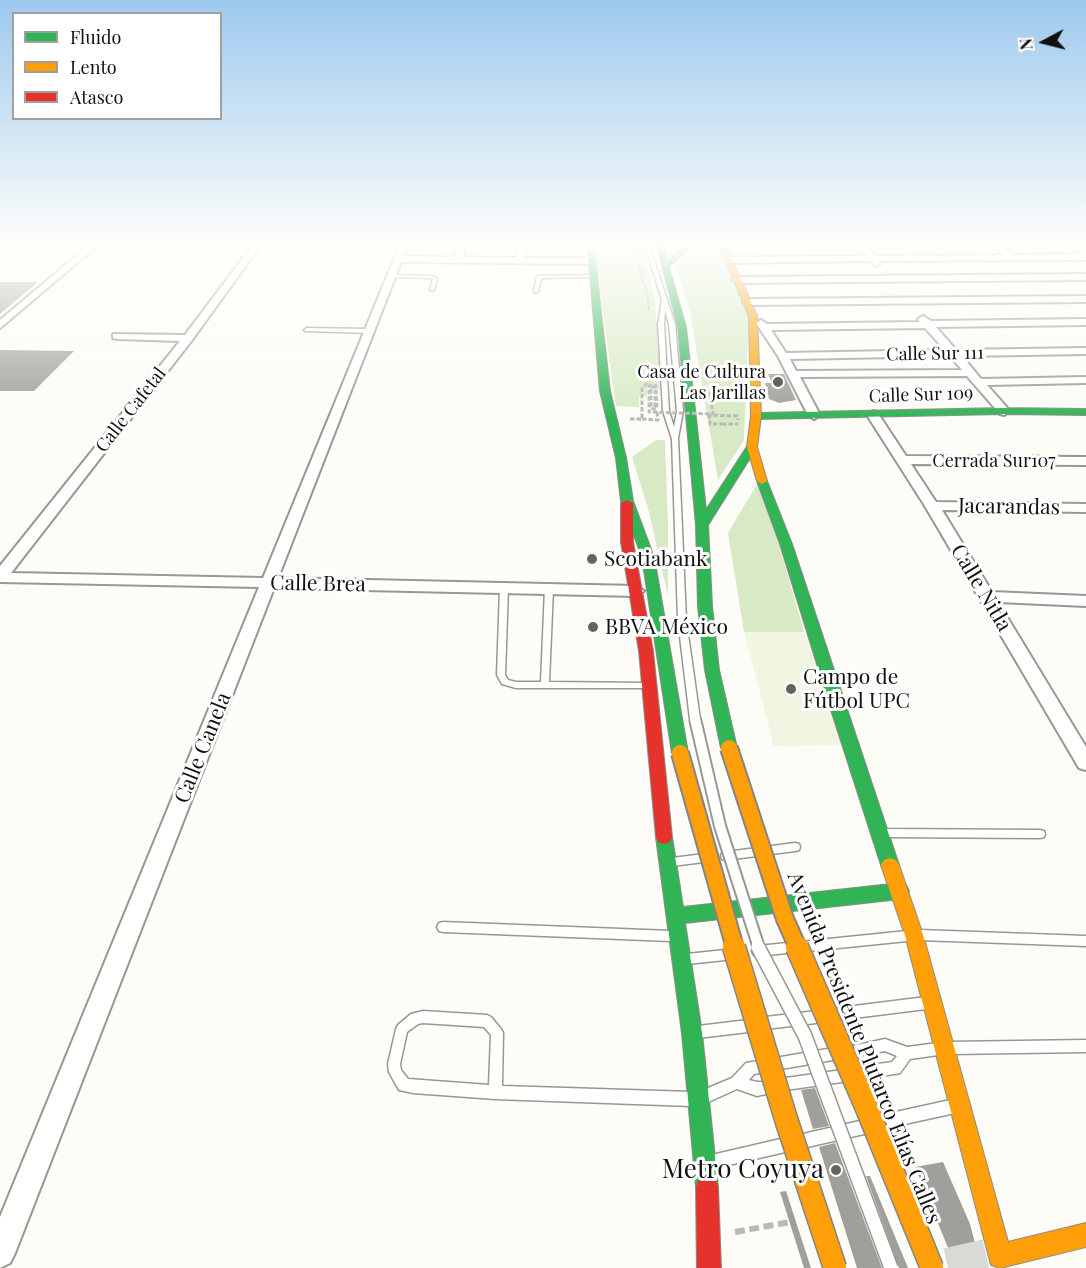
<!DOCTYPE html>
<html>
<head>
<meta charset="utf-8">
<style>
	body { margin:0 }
	#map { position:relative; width:1086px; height:1268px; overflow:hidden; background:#fdfcf7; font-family:"Playfair Display",serif }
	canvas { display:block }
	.legend { position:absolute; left:12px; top:12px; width:210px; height:108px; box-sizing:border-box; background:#fff; border:2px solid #a0a0a0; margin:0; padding:8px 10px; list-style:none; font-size:18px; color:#111 }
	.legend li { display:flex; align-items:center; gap:12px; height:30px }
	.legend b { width:30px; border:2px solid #a0a0a0 }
	.north { position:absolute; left:1014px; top:12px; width:60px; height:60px; -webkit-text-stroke:4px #fff; paint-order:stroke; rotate:263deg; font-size:16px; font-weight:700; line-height:24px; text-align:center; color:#111 }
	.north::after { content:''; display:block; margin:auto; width:21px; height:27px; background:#111; clip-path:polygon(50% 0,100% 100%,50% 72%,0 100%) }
</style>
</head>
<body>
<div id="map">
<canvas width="1086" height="1268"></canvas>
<ul class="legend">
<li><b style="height:8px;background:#30b455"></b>Fluido</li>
<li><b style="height:8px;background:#ff9f0a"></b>Lento</li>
<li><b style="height:8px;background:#e5322d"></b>Atasco</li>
</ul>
<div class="north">N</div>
</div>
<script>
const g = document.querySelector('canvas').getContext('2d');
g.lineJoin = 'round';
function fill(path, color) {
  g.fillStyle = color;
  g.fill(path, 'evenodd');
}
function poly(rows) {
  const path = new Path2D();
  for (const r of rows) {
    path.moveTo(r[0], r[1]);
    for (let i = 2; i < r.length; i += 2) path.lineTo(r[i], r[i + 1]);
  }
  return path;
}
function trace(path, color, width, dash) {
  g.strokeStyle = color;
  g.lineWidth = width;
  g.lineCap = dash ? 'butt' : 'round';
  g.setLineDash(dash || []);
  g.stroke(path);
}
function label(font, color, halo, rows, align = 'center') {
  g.font = font + ' "Playfair Display",serif';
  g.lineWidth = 6;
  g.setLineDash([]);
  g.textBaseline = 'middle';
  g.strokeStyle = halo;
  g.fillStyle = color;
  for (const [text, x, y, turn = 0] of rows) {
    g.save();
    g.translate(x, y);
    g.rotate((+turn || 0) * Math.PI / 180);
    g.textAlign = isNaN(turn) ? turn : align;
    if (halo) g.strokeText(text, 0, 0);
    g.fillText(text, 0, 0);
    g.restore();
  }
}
const forest = poly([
	[593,242,640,242,645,259,655,299,660,389,647,388,647,396,639,397,639,407,616,406],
	[700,242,717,242,749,316,744,440,718,480,690,312,675,262],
	[656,440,665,440,668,525,668,596,649,512,632,457],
	[760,479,804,632,744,632,728,533]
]);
const pitch = poly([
	[744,632,804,632,843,745,774,746]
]);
const building = poly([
	[0,282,38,282,0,314],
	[0,350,74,351,34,391,0,391],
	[768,374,784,374,796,400,779,403,769,399,765,383,772,383],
	[815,1088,829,1126,813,1129,801,1090],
	[835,1143,882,1268,857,1268,819,1147],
	[943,1162,970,1224,977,1251,975,1257,980,1268,954,1268,953,1260,915,1167],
	[866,1176,870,1176,908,1268,899,1268],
	[786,1191,811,1268,804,1268,780,1192]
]);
const primaryTunnel = poly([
	[948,1268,1000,1256]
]);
const pathFar2 = poly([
	[632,242,648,298,649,310]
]);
const pathFar1 = poly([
	[707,415,737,416,738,420],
	[630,419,642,419,642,389,652,377],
	[722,424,738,424]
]);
const path = poly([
	[735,1232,790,1222]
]);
const lane = poly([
	[644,242,648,242,675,324,683,411,678,438,686,620,700,719,698,721,695,722,692,721,690,719,678,620,672,439,663,411,658,324,662,300,644,242],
	[665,310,669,324,677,411,674,427,669,411,664,324,665,310],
	[392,275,433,276,437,279,434,290,432,291,430,290,433,279,432,278,390,277,390,275,392,275],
	[594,275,596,275,596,277,541,278,538,292,536,293,534,292,537,276,594,275],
	[307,328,371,329,374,331,371,333,305,331,304,330,307,328],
	[501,586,507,586,508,588,505,675,508,680,516,682,541,682,545,589,549,587,553,589,549,682,648,683,651,684,652,686,651,688,516,688,502,684,497,675,500,588,501,586],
	[884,829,1040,830,1044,831,1045,834,1044,837,1040,838,884,837,880,836,879,833,880,830,884,829],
	[795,843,799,844,800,847,799,850,795,851,726,860,722,859,721,856,722,853,726,852,795,843],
	[704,854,708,855,709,858,708,861,704,862,672,866,668,865,667,862,668,859,672,858,704,854],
	[443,922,671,931,675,932,677,936,675,940,671,941,443,932,439,931,437,927,439,923,443,922],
	[920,930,1086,936,1086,946,920,940,916,939,914,935,916,931,920,930],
	[907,931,911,932,913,936,911,940,907,941,809,951,805,950,803,946,805,942,809,941,907,931],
	[787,943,791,944,793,948,791,952,787,953,758,956,754,955,752,951,754,947,758,946,787,943],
	[725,950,729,951,731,955,729,959,725,960,687,964,683,963,681,959,683,955,687,954,725,950],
	[926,997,930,999,932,1003,930,1007,926,1009,838,1020,834,1018,832,1014,834,1010,838,1008,926,997],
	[423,1011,487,1015,491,1017,501,1029,503,1033,502,1086,691,1092,696,1094,698,1099,696,1104,691,1106,495,1099,413,1093,404,1091,399,1090,389,1072,388,1064,396,1029,398,1025,411,1014,423,1011],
	[423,1023,484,1027,491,1035,489,1085,408,1079,401,1070,400,1064,407,1032,418,1024,423,1023],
	[816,1011,820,1013,822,1017,820,1021,816,1023,766,1029,762,1027,760,1023,762,1019,766,1017,816,1011],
	[748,1020,752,1022,754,1026,752,1030,748,1032,698,1038,694,1036,692,1032,694,1028,698,1026,748,1020],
	[885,1039,907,1047,938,1043,942,1045,944,1049,942,1053,938,1055,910,1059,900,1073,895,1074,864,1078,859,1077,858,1072,859,1067,864,1066,892,1062,897,1056,885,1051,852,1057,848,1055,846,1051,848,1047,885,1039],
	[1086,1040,1086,1052,951,1054,947,1052,945,1048,947,1044,951,1042,1086,1040],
	[833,1048,837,1050,839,1054,837,1058,833,1060,781,1069,776,1068,775,1063,776,1058,781,1057,833,1048],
	[759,1061,764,1062,765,1067,764,1072,754,1074,749,1080,757,1082,765,1082,770,1083,771,1088,770,1093,757,1096,737,1089,706,1103,701,1101,699,1096,701,1091,732,1078,746,1063,759,1061],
	[842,1070,847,1071,848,1076,847,1081,842,1082,786,1090,781,1089,780,1084,781,1079,786,1078,842,1070],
	[955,1099,960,1101,962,1106,960,1111,955,1113,882,1129,877,1127,875,1122,877,1117,882,1115,955,1099],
	[864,1120,869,1122,871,1127,869,1132,864,1134,803,1148,798,1146,796,1141,798,1136,803,1134,864,1120],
	[785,1138,790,1140,792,1145,790,1150,785,1152,716,1168,711,1166,709,1161,711,1156,716,1154,785,1138]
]);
const street = poly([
	[93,242,102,242,0,328,0,320,93,242],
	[255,242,263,242,192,340,11,573,263,578,401,242,409,242,404,256,454,257,458,242,466,242,463,257,516,258,518,242,526,242,525,258,593,258,597,261,593,264,401,262,278,578,636,586,644,591,636,596,274,588,15,1253,10,1263,0,1268,0,1217,259,587,0,582,0,566,180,341,117,339,113,338,113,334,185,335,255,242],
	[854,242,863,242,875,256,1004,255,989,242,998,242,1014,255,1082,254,1067,242,1077,242,1086,249,1086,260,879,261,879,265,876,266,870,261,728,263,724,260,728,257,866,256,854,242],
	[1086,274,1086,280,737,283,732,280,737,277,1086,274],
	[1086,296,1086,302,748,305,743,302,748,299,1086,296],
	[923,316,931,321,1086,319,1086,325,936,327,956,350,1086,348,1086,354,962,356,981,379,1086,377,1086,383,987,385,1010,411,1004,415,1000,414,967,376,800,377,820,415,814,419,808,415,778,356,756,323,761,320,767,324,920,322,918,319,923,316],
	[925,328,945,350,786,353,771,330,925,328],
	[950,356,962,370,796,371,790,359,950,356],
	[873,411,877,412,906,456,1086,457,1086,465,911,464,936,502,1086,504,1086,512,942,510,992,592,1086,596,1086,606,998,602,1086,747,1086,770,1079,768,925,506,867,415,873,411]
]);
const fast = poly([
	[12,242,30,242,0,248,0,244,12,242],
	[587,242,593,242,610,391,626,458,633,501,654,557,688,753,685,757,680,759,675,757,672,753,642,557,621,501,616,458,600,391,587,242],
	[656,242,662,242,668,261,688,242,695,242,669,267,686,327,706,510,748,445,756,445,757,447,708,525,712,606,719,670,737,748,734,752,729,754,724,752,721,748,705,670,698,606,696,525,678,327,656,242],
	[1004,408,1086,409,1086,415,1004,414,756,419,751,416,756,413,1004,408],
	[762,478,767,481,792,544,899,865,896,870,890,872,884,870,881,865,832,713,780,544,757,481,762,478],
	[664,830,670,832,672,837,683,907,900,883,906,885,909,891,906,897,900,899,685,923,702,1033,718,1187,715,1195,707,1198,699,1195,696,1187,682,1033,656,837,658,832,664,830]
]);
const slow = poly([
	[718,242,724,242,757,316,761,416,757,447,767,481,762,484,757,481,747,447,751,416,749,316,718,242],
	[890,858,896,860,899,865,923,935,1008,1242,1086,1223,1086,1247,1000,1268,991,1265,905,935,881,865,884,860,890,858]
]);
const jam = poly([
	[627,500,633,503,633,542,653,651,672,837,670,842,664,844,658,842,656,837,639,651,621,542,621,503,627,500],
	[707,1176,715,1179,718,1187,721,1268,697,1268,696,1187,699,1179,707,1176]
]);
const pathBridge = poly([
	[655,407,655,387,651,387,651,408,654,409,657,408,656,386,651,385,649,386,649,412,713,414,710,392,706,390],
	[709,414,710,424,722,424],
	[642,419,658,420,657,412]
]);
const laneBridgeFar1 = poly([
	[695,719,720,826,759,948]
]);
const laneBridge = poly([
	[758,947,805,1036,891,1268]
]);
const slowBridgeFar1 = poly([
	[729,748,785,919,798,948],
	[680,753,735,948]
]);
const slowBridge = poly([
	[734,947,786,1119,835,1268],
	[797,947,866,1106,932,1268]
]);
const markers = [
	[778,382,6,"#646362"],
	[592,559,6,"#646362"],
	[593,627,6,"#646362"],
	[791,689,6,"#646362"],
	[836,1170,6,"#646362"]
];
const farStreetnames = [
	["Calle Sur 111",935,354,-1],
	["Calle Sur 109",921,395,-2],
	["Calle Cafetal",131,410,-52],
	["Cerrada Sur107",994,461]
];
const farPoinames = [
	["Casa de Cultura",766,372],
	["Las Jarillas",766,393]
];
const streetNames = [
	["Jacarandas",1009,507,1],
	["Calle Brea",318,584,1],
	["Calle Nitla",981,588,59],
	["Calle Canela",203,748,-68],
	["Avenida Presidente Plutarco Elías Calles",864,1048,68]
];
const poiNames = [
	["Scotiabank",604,559],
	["BBVA México",605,627],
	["Campo de",803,677],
	["Fútbol UPC",803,701]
];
const nearPoinames = [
	["Metro Coyuya",824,1170]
];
fill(forest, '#d8eac5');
fill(pitch, '#f0f6e1');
fill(building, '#a19f9c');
trace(primaryTunnel, '#dad9d4', 40, [40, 20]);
trace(lane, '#979795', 3);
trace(street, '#979795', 4);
trace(fast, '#8e8d8b', 2);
trace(slow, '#8e8d8b', 2);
trace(jam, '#8e8d8b', 2);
trace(pathFar2, '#b9b9b8', 2, [4, 1.5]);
trace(pathFar1, '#b9b9b8', 3, [4.5, 2]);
trace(path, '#b9b9b8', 6, [10, 4.5]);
fill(lane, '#fffffe');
fill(street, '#fffffe');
fill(fast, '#30b455');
fill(slow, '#ff9f0a');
fill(jam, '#e5322d');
trace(laneBridgeFar1, '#979795', 14, []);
trace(laneBridge, '#979795', 16, []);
trace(slowBridgeFar1, '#858482', 20, []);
trace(slowBridge, '#858482', 25, []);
trace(pathBridge, '#b9b9b8', 3, [4.5, 2]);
trace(laneBridgeFar1, '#fffffe', 10);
trace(laneBridge, '#fffffe', 13);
trace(slowBridgeFar1, '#ff9f0a', 16);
trace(slowBridge, '#ff9f0a', 22);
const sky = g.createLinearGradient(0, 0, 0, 420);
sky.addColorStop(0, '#9dc9ee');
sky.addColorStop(0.58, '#fefefb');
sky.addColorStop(1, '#fefefb00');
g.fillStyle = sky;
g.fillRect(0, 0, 1086, 420);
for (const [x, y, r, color] of markers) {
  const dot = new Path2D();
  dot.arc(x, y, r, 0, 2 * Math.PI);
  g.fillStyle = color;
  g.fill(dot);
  trace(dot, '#fff', 2);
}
label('18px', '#111', '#fff', farStreetnames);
label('18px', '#111', '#fff', farPoinames, 'right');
label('21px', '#111', '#fff', streetNames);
label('21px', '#111', '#fff', poiNames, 'left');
label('26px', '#111', '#fff', nearPoinames, 'right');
</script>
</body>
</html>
